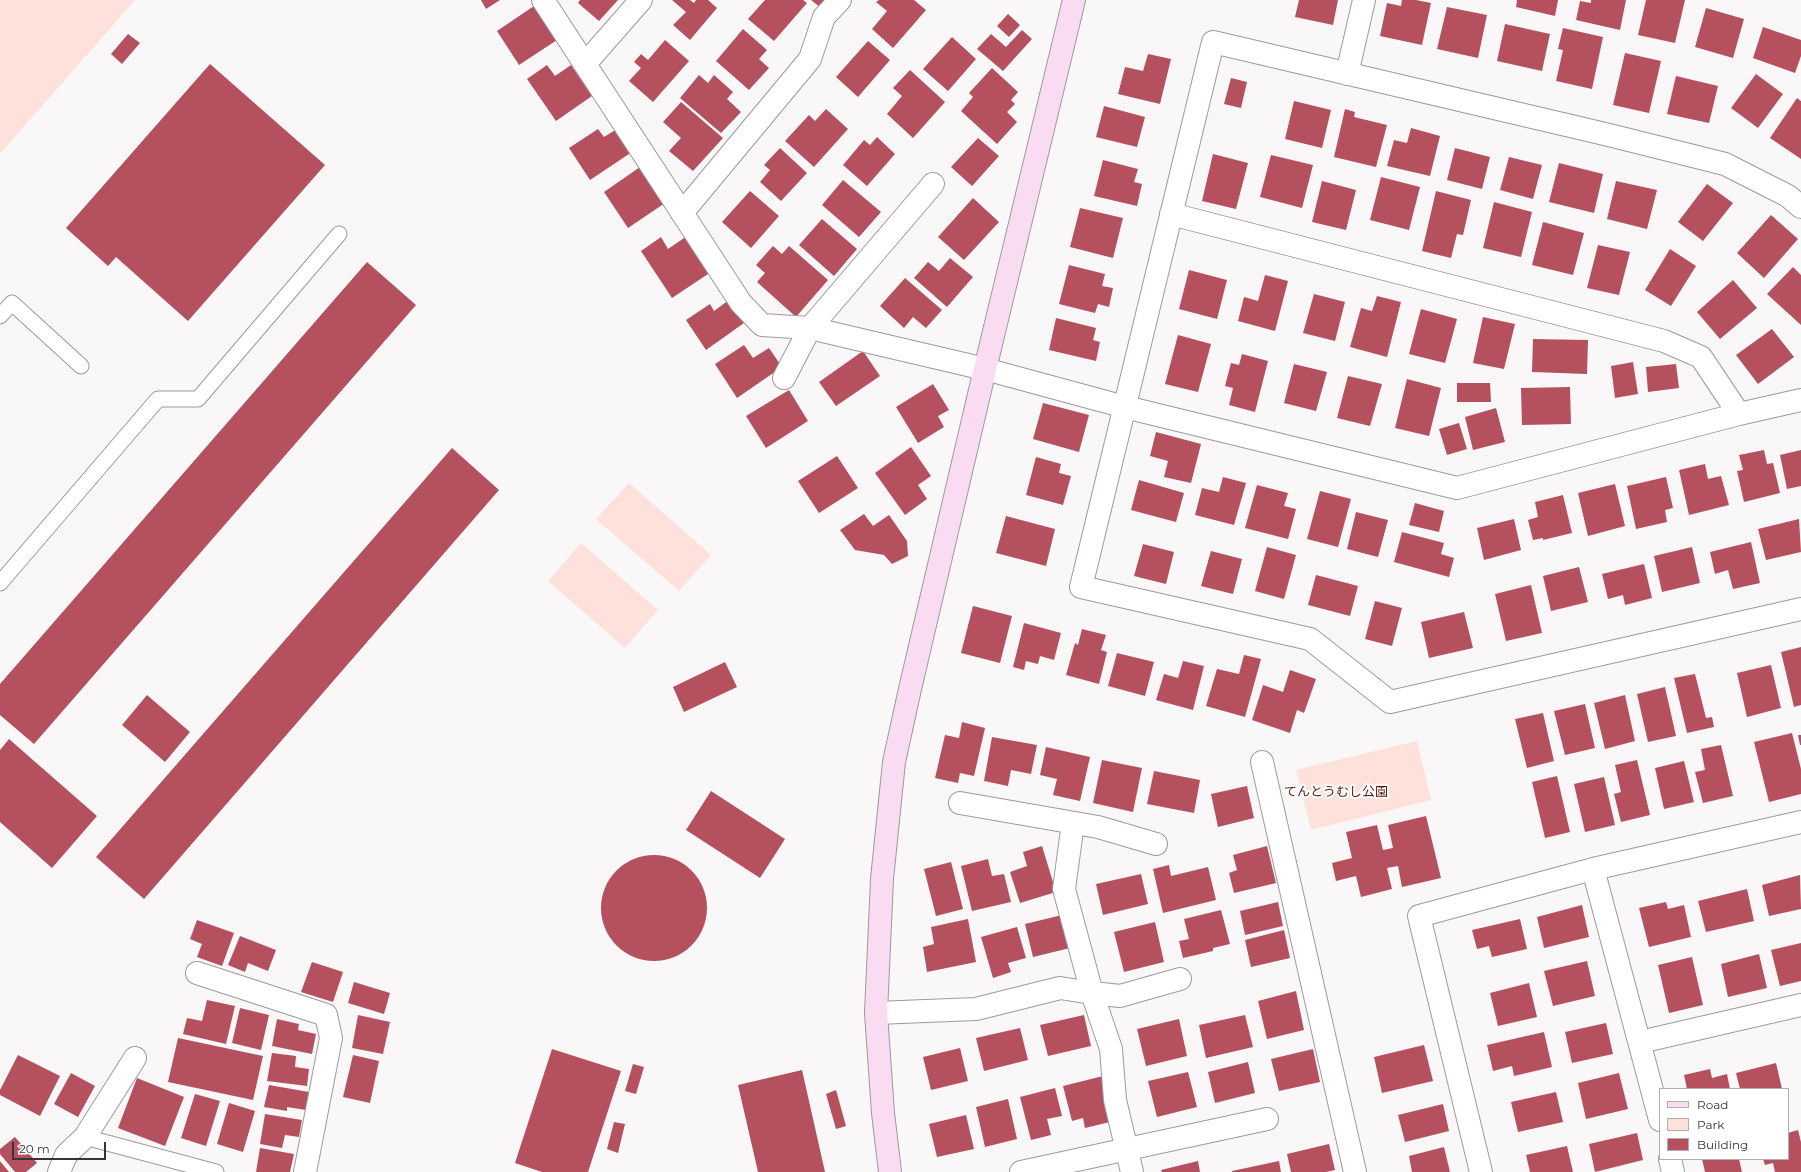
<!DOCTYPE html>
<html>
<head>
<meta charset="utf-8">
<style>
	body { margin:0 }
	#map { position:relative; width:1801px; height:1172px; overflow:hidden; background:#faf7f8; font-family:Montserrat,sans-serif }
	canvas { display:block }
	.legend { position:absolute; left:1659px; top:1088px; width:130px; height:72px; box-sizing:border-box; background:#fff; border:1px solid #afaeae; margin:0; padding:5px 7px; list-style:none; font-size:12px; color:#363435 }
	.legend li { display:flex; align-items:center; gap:8px; height:20px }
	.legend b { width:20px; border:1px solid #afaeae }
	.scale { position:absolute; left:12px; top:1142px; width:94px; height:18px; box-sizing:border-box; border:2px solid #363435; border-top:0; padding-left:5px; font-size:12px; line-height:14px; white-space:nowrap; color:#363435; -webkit-text-stroke:3px #fff; paint-order:stroke }
</style>
</head>
<body>
<div id="map">
<canvas width="1801" height="1172"></canvas>
<ul class="legend">
<li><b style="height:5px;background:#f9dcf2"></b>Road</li>
<li><b style="height:11px;background:#fde1da"></b>Park</li>
<li><b style="height:11px;background:#b5515f"></b>Building</li>
</ul>
<div class="scale">20 m</div>
</div>
<script>
const g = document.querySelector('canvas').getContext('2d');
g.lineJoin = 'round';
function fill(path, color) {
  g.fillStyle = color;
  g.fill(path, 'evenodd');
}
function poly(rows) {
  const path = new Path2D();
  for (const r of rows) {
    if (r.length === 3) {
      path.moveTo(r[0] + r[2], r[1]);
      path.arc(r[0], r[1], r[2], 0, 2 * Math.PI);
      continue;
    }
    path.moveTo(r[0], r[1]);
    for (let i = 2; i < r.length; i += 2) path.lineTo(r[i], r[i + 1]);
  }
  return path;
}
function trace(path, color, width, dash) {
  g.strokeStyle = color;
  g.lineWidth = width;
  g.lineCap = dash ? 'butt' : 'round';
  g.setLineDash(dash || []);
  g.stroke(path);
}
function label(font, color, halo, rows, align = 'center') {
  g.font = font + ' Montserrat,"Noto Sans JP",sans-serif';
  g.lineWidth = 4;
  g.setLineDash([]);
  g.textBaseline = 'middle';
  g.strokeStyle = halo;
  g.fillStyle = color;
  for (const [text, x, y, turn = 0] of rows) {
    g.save();
    g.translate(x, y);
    g.rotate((+turn || 0) * Math.PI / 180);
    g.textAlign = isNaN(turn) ? turn : align;
    if (halo) g.strokeText(text, 0, 0);
    g.fillText(text, 0, 0);
    g.restore();
  }
}
const green = poly([
	[0,0,135,0,0,154],
	[629,483,711,555,679,591,596,519],
	[581,543,658,610,625,648,548,581],
	[1417,741,1431,800,1311,830,1296,770]
]);
const building = poly([
	[481,0,500,0,486,9],
	[580,0,618,0,599,21,578,3],
	[672,0,690,0,694,3,696,0,708,0,717,8,690,40,673,25,686,12],
	[765,0,803,0,807,3,774,41,748,19],
	[811,0,828,0,821,8],
	[879,0,914,0,926,10,893,48,872,29,887,11,876,2],
	[1299,0,1338,0,1333,25,1295,17],
	[1402,0,1416,0,1431,3,1422,45,1380,36,1387,3,1401,6],
	[1517,0,1558,0,1555,16,1516,7],
	[1591,0,1626,0,1620,30,1576,20,1580,1,1591,3],
	[1646,0,1685,0,1675,43,1638,35],
	[534,6,557,40,519,65,497,31],
	[1447,7,1487,15,1478,58,1437,49],
	[1706,8,1744,19,1733,58,1695,47],
	[1008,14,1020,25,1009,37,997,26],
	[1505,24,1550,34,1542,71,1497,61],
	[1763,27,1801,40,1801,56,1795,73,1753,58],
	[1563,28,1603,37,1592,89,1556,81,1563,50,1558,49],
	[743,29,767,50,759,59,769,68,749,90,716,61],
	[1022,30,1032,39,1003,71,977,49,991,34,1006,47],
	[128,34,140,43,122,64,111,54],
	[952,37,976,59,948,91,923,69],
	[665,40,689,61,653,102,629,81,641,68,634,62,641,54,648,60],
	[868,41,890,60,858,97,836,77],
	[1625,53,1661,61,1649,113,1613,105],
	[1148,54,1171,59,1160,104,1118,94,1125,67,1143,71],
	[210,64,325,165,188,321,116,257,108,266,66,228],
	[547,65,555,76,571,65,592,96,556,121,527,79],
	[992,68,1018,92,1011,100,1015,104,1007,112,1017,122,997,144,961,111,973,97,969,93],
	[910,70,945,102,913,138,887,114,902,96,893,88],
	[1756,74,1783,94,1758,128,1731,108],
	[699,75,708,83,714,75,733,92,727,99,741,112,721,133,680,98],
	[1676,76,1718,86,1709,123,1667,114],
	[1231,78,1247,82,1241,108,1224,104],
	[1797,98,1801,101,1801,159,1770,138],
	[1294,101,1331,110,1322,148,1285,139],
	[681,102,723,138,693,171,669,151,681,138,663,122],
	[1104,106,1145,117,1137,147,1096,137],
	[826,109,848,129,814,167,785,141,809,115,815,121],
	[1345,109,1355,112,1354,117,1387,125,1376,167,1334,157],
	[1411,128,1440,136,1430,176,1387,166,1394,140,1407,143],
	[598,129,604,137,617,129,632,152,590,180,569,148],
	[877,137,895,154,867,186,843,165,864,140,870,145],
	[978,138,999,156,972,186,951,167],
	[780,148,807,173,781,201,760,182,770,170,764,165],
	[1455,148,1490,157,1482,189,1447,180],
	[1213,154,1248,163,1236,209,1202,201],
	[1271,155,1313,165,1302,208,1260,197],
	[1509,157,1542,165,1533,199,1500,190],
	[1103,160,1138,169,1134,182,1142,184,1137,206,1094,196],
	[1559,163,1603,174,1594,213,1549,202],
	[640,167,665,203,628,228,604,192],
	[1381,177,1420,187,1409,230,1370,220],
	[843,180,881,212,859,237,822,205],
	[1322,181,1356,190,1346,230,1312,222],
	[1616,181,1657,190,1647,229,1607,219],
	[1707,184,1733,203,1703,241,1678,222],
	[750,191,779,216,751,248,722,222],
	[1436,191,1471,200,1463,235,1457,234,1451,258,1422,251],
	[973,198,999,222,964,260,938,237],
	[1494,202,1532,212,1521,257,1483,248],
	[1080,208,1123,218,1113,258,1070,247],
	[1771,215,1798,239,1764,278,1737,253],
	[822,219,857,249,834,276,799,245],
	[1543,222,1584,233,1573,275,1532,265],
	[687,236,711,272,672,298,641,251,661,237,668,249],
	[1598,245,1630,252,1619,295,1587,288],
	[773,246,782,254,789,246,828,280,796,317,757,282,765,273,756,265],
	[1670,249,1696,266,1671,306,1645,290],
	[950,258,973,277,947,307,914,278,928,262,939,271],
	[367,262,416,305,34,744,0,715,0,684],
	[1069,265,1105,274,1102,286,1113,288,1109,307,1098,304,1095,313,1059,304],
	[1793,267,1801,275,1801,325,1767,294],
	[1189,270,1227,280,1217,319,1179,309],
	[1265,275,1288,281,1275,331,1238,321,1244,297,1258,301],
	[905,278,942,310,926,328,913,317,904,328,880,306],
	[1733,280,1757,308,1720,339,1697,312],
	[1314,294,1345,302,1335,341,1303,333],
	[1377,296,1401,302,1387,357,1350,347,1361,308,1372,311],
	[729,300,744,323,706,350,686,320,710,304,714,311],
	[1421,309,1457,319,1445,363,1409,354],
	[1483,317,1515,324,1504,369,1473,363],
	[1056,318,1096,328,1093,340,1100,342,1096,361,1049,350],
	[1772,329,1794,357,1758,384,1736,355],
	[1178,335,1211,344,1198,392,1165,384],
	[1533,339,1588,340,1587,374,1532,372],
	[744,345,753,358,769,348,782,367,737,398,715,364],
	[863,351,880,376,836,406,819,382],
	[1242,354,1268,361,1255,412,1229,405,1233,388,1225,386,1231,363,1239,365],
	[1633,362,1638,394,1615,398,1611,366],
	[1294,364,1327,372,1316,411,1284,403],
	[1676,364,1679,388,1648,392,1646,367],
	[1348,376,1382,384,1370,426,1337,418],
	[1407,379,1441,388,1429,436,1395,428],
	[1457,383,1490,383,1491,402,1457,402],
	[933,384,949,410,938,416,944,427,918,443,896,407],
	[1570,387,1571,424,1522,425,1521,388],
	[789,390,808,421,766,448,746,416],
	[1043,403,1089,415,1079,452,1033,439],
	[1496,408,1505,442,1473,450,1465,417],
	[1459,423,1467,449,1447,455,1439,429],
	[1156,432,1201,444,1191,483,1164,477,1168,461,1150,456],
	[911,447,931,476,918,485,927,499,905,515,875,473],
	[452,448,499,490,144,899,96,857],
	[1764,450,1767,464,1773,463,1780,493,1744,502,1737,471,1743,470,1739,455],
	[1801,450,1801,486,1787,489,1780,455],
	[837,456,858,488,819,513,798,481],
	[1036,457,1061,464,1059,473,1071,476,1063,505,1026,495],
	[1705,464,1708,479,1721,476,1729,505,1689,515,1679,470],
	[1223,477,1246,483,1234,525,1195,515,1202,488,1219,492],
	[1666,477,1673,508,1665,510,1667,522,1636,529,1627,486],
	[1139,480,1184,493,1176,522,1131,510],
	[1615,484,1625,526,1588,536,1578,493],
	[1257,485,1288,493,1284,506,1296,509,1288,539,1245,528],
	[1320,491,1351,499,1338,547,1307,539],
	[1563,495,1572,533,1543,540,1543,538,1533,540,1528,520,1538,517,1535,502],
	[1415,503,1444,511,1439,532,1409,525],
	[1356,512,1388,520,1378,557,1347,549],
	[864,514,873,526,889,515,907,541,908,556,892,564,884,555,855,550,840,530],
	[1006,516,1055,529,1046,566,996,553],
	[1514,519,1521,550,1484,560,1477,528],
	[1799,519,1801,552,1766,560,1758,529],
	[1402,532,1444,543,1441,554,1454,558,1449,577,1394,562],
	[1751,542,1760,583,1733,589,1728,570,1715,574,1710,552],
	[1143,544,1174,552,1166,584,1134,576],
	[1267,547,1296,555,1284,599,1255,591],
	[1692,547,1700,583,1662,592,1654,556],
	[1211,551,1242,559,1233,594,1201,586],
	[1644,564,1652,598,1625,605,1623,595,1608,599,1602,574],
	[1579,567,1588,602,1551,611,1543,576],
	[1316,575,1358,586,1350,616,1308,605],
	[1531,585,1542,633,1506,641,1495,594],
	[1375,601,1402,608,1392,646,1365,639],
	[973,606,1012,616,1000,663,961,653],
	[1464,612,1473,648,1429,658,1421,622],
	[1024,623,1061,633,1054,660,1040,656,1038,664,1026,661,1024,670,1013,667],
	[1082,629,1106,635,1101,650,1107,652,1099,684,1066,675,1075,643,1078,645],
	[1801,647,1801,705,1794,707,1781,652],
	[1117,653,1154,662,1145,696,1108,686],
	[1244,655,1261,659,1245,717,1206,706,1217,669,1239,674],
	[1183,661,1204,666,1193,710,1156,700,1164,674,1178,678],
	[725,662,737,687,684,712,673,687],
	[1771,665,1781,708,1747,717,1737,673],
	[1290,670,1316,679,1304,713,1297,710,1290,733,1252,720,1263,685,1283,692],
	[1695,674,1706,718,1712,717,1714,727,1687,733,1674,678],
	[1665,687,1676,736,1648,742,1637,694],
	[147,695,190,732,165,762,122,725],
	[1625,695,1635,741,1605,749,1594,703],
	[1585,704,1595,748,1565,755,1554,711],
	[1543,713,1554,761,1527,768,1515,719],
	[962,722,985,728,974,776,960,773,958,783,935,778,945,735,959,738],
	[1792,733,1801,769,1801,794,1769,802,1754,742],
	[1798,735,1801,735,1801,745,1800,745],
	[992,737,1037,745,1031,774,1011,770,1008,786,984,781],
	[9,739,97,816,52,868,0,822,0,750],
	[1721,745,1733,796,1703,803,1695,772,1705,770,1701,749],
	[1046,747,1090,757,1080,801,1053,795,1057,779,1040,775],
	[1102,760,1142,768,1133,812,1093,803],
	[1637,760,1650,815,1621,822,1614,794,1621,792,1615,765],
	[1684,761,1694,802,1664,809,1655,768],
	[1154,771,1200,780,1194,813,1147,804],
	[1557,776,1570,832,1545,838,1532,782],
	[1604,777,1615,825,1585,832,1574,784],
	[1247,786,1254,818,1218,827,1211,794],
	[711,791,785,839,760,878,686,830],
	[1426,816,1441,878,1402,887,1398,866,1387,868,1392,889,1361,897,1356,876,1336,881,1332,863,1352,858,1346,832,1377,825,1383,850,1393,848,1388,825],
	[1042,846,1056,892,1020,903,1010,872,1027,866,1023,852],
	[1267,846,1276,883,1234,893,1229,873,1237,870,1233,855],
	[654,908,53],
	[988,859,992,876,1004,874,1011,902,972,911,961,866],
	[951,862,963,909,936,916,924,869],
	[1169,865,1171,876,1208,867,1216,900,1163,913,1153,869],
	[1141,874,1148,904,1103,915,1096,884],
	[1800,875,1801,909,1769,916,1762,885],
	[1747,889,1754,921,1706,932,1698,901],
	[1278,902,1283,926,1245,935,1240,911],
	[1666,902,1668,909,1684,905,1691,937,1649,947,1639,908],
	[1582,905,1589,937,1544,948,1537,917],
	[1221,910,1230,944,1213,948,1213,951,1183,958,1179,941,1189,939,1184,919],
	[1062,915,1070,948,1033,957,1025,924],
	[968,919,976,962,927,972,923,947,934,944,931,927],
	[1520,919,1527,949,1492,957,1489,946,1477,949,1472,930],
	[197,920,234,933,222,966,197,957,202,944,190,939],
	[1155,922,1164,962,1124,972,1114,932],
	[1017,927,1026,958,1008,963,1011,972,993,978,981,937],
	[1284,930,1290,958,1251,967,1245,940],
	[240,936,276,950,268,971,248,963,245,972,228,965],
	[1801,943,1801,981,1780,986,1771,950],
	[1759,954,1767,988,1728,997,1721,964],
	[1692,957,1703,1005,1669,1013,1658,965],
	[1587,961,1595,996,1553,1006,1544,971],
	[312,962,343,972,333,1002,301,992],
	[354,982,390,993,384,1014,348,1003],
	[1529,983,1537,1017,1498,1026,1490,993],
	[1296,991,1304,1030,1267,1039,1258,1001],
	[207,1000,235,1006,226,1044,183,1034,187,1018,202,1021],
	[240,1008,269,1015,261,1050,232,1043],
	[358,1015,390,1022,383,1054,352,1048],
	[1084,1015,1091,1046,1048,1056,1040,1025],
	[1245,1015,1253,1047,1206,1058,1199,1025],
	[277,1019,299,1024,298,1030,316,1034,312,1054,272,1046],
	[1179,1019,1187,1056,1146,1066,1137,1029],
	[1606,1023,1613,1054,1572,1063,1565,1032],
	[1020,1028,1028,1060,984,1071,976,1038],
	[1544,1032,1552,1067,1514,1076,1512,1066,1493,1071,1487,1045],
	[178,1038,263,1056,253,1100,168,1082],
	[1424,1045,1433,1081,1382,1093,1374,1057],
	[960,1048,968,1081,931,1090,923,1057],
	[552,1049,621,1071,588,1172,542,1172,515,1163],
	[1313,1049,1320,1082,1279,1091,1271,1059],
	[272,1053,296,1056,295,1067,309,1069,307,1086,267,1081],
	[18,1055,60,1076,40,1116,0,1095,0,1090],
	[353,1055,379,1061,370,1103,343,1097],
	[1248,1062,1255,1093,1215,1103,1208,1072],
	[1776,1063,1782,1089,1740,1089,1736,1073],
	[633,1064,644,1067,636,1094,625,1091],
	[1710,1069,1712,1078,1727,1074,1730,1089,1687,1089,1684,1075],
	[802,1070,825,1172,758,1172,738,1085],
	[1188,1072,1197,1107,1157,1117,1148,1081],
	[71,1073,95,1086,78,1117,54,1104],
	[1619,1073,1628,1109,1586,1119,1578,1083],
	[1103,1076,1114,1121,1085,1128,1083,1118,1072,1121,1063,1086],
	[137,1078,184,1097,165,1146,118,1128],
	[269,1085,309,1092,306,1110,287,1107,287,1111,264,1107],
	[1055,1088,1062,1116,1047,1119,1051,1135,1031,1140,1020,1097],
	[836,1090,846,1126,836,1129,826,1094],
	[1556,1092,1563,1122,1518,1132,1511,1102],
	[195,1094,220,1101,206,1146,181,1138],
	[1008,1099,1017,1139,985,1147,976,1107],
	[229,1103,255,1111,243,1152,217,1144],
	[1443,1104,1449,1131,1405,1142,1398,1115],
	[265,1114,302,1120,299,1137,285,1135,282,1148,260,1144],
	[966,1115,974,1149,937,1157,929,1124],
	[614,1122,625,1124,618,1153,607,1149],
	[1798,1130,1801,1142,1801,1172,1775,1172,1773,1163,1765,1165,1763,1159,1788,1159,1788,1133],
	[1637,1133,1643,1160,1595,1172,1589,1144],
	[15,1137,37,1163,26,1172,15,1172,0,1154,0,1149],
	[1329,1144,1335,1170,1326,1172,1291,1172,1287,1154],
	[1567,1146,1573,1172,1530,1172,1526,1155],
	[1444,1147,1450,1172,1412,1172,1409,1156],
	[260,1148,294,1154,290,1172,256,1172],
	[1702,1159,1739,1159,1742,1172,1705,1172],
	[0,1161,9,1172,0,1172],
	[1198,1161,1200,1172,1162,1172,1161,1170],
	[1279,1161,1281,1172,1232,1172,1232,1171]
]);
const lane = poly([
	[0,316,12,303,81,366],
	[0,583,158,399,198,399,339,234],
	[85,1137,216,1172]
]);
const street = poly([
	[543,0,741,303,762,325,810,328,985,369,1125,407,1457,488,1739,414,1801,400],
	[585,64,641,0],
	[1347,74,1364,0],
	[1801,207,1788,196,1725,164,1609,135,1213,42,1081,587,1310,639,1390,702,1801,609],
	[682,213,810,59,824,17,840,0],
	[1171,214,1664,341,1701,357,1739,414],
	[784,378,810,328,933,184],
	[1262,762,1355,1172],
	[960,803,1098,827,1156,844],
	[1073,823,1064,889,1092,993,1111,1049,1115,1100,1132,1172],
	[1593,869,1660,1120],
	[197,973,326,1015,331,1038,305,1172],
	[876,1013,976,1009,1060,988,1092,993,1120,996,1180,979],
	[1640,1042,1801,1005],
	[1670,1159,1673,1172],
	[59,1172,66,1155,85,1137,135,1058],
	[1021,1172,1267,1119],
	[1481,1172,1419,916,1593,869,1801,822]
]);
const secondary = poly([
	[890,1172,883,1113,876,1013,882,879,894,762,910,689,985,369,1074,0]
]);
const parkNames = [
	["てんとうむし公園",1336,792]
];
fill(green, '#fde1da');
fill(building, '#b5515f');
trace(lane, '#9d9a9b', 17);
trace(street, '#9d9a9b', 24);
trace(secondary, '#9d9a9b', 24);
trace(lane, '#fff', 15);
trace(street, '#fff', 22);
trace(secondary, '#f9dcf2', 22);
label('13px', '#57170b', '#fff', parkNames);
</script>
</body>
</html>
